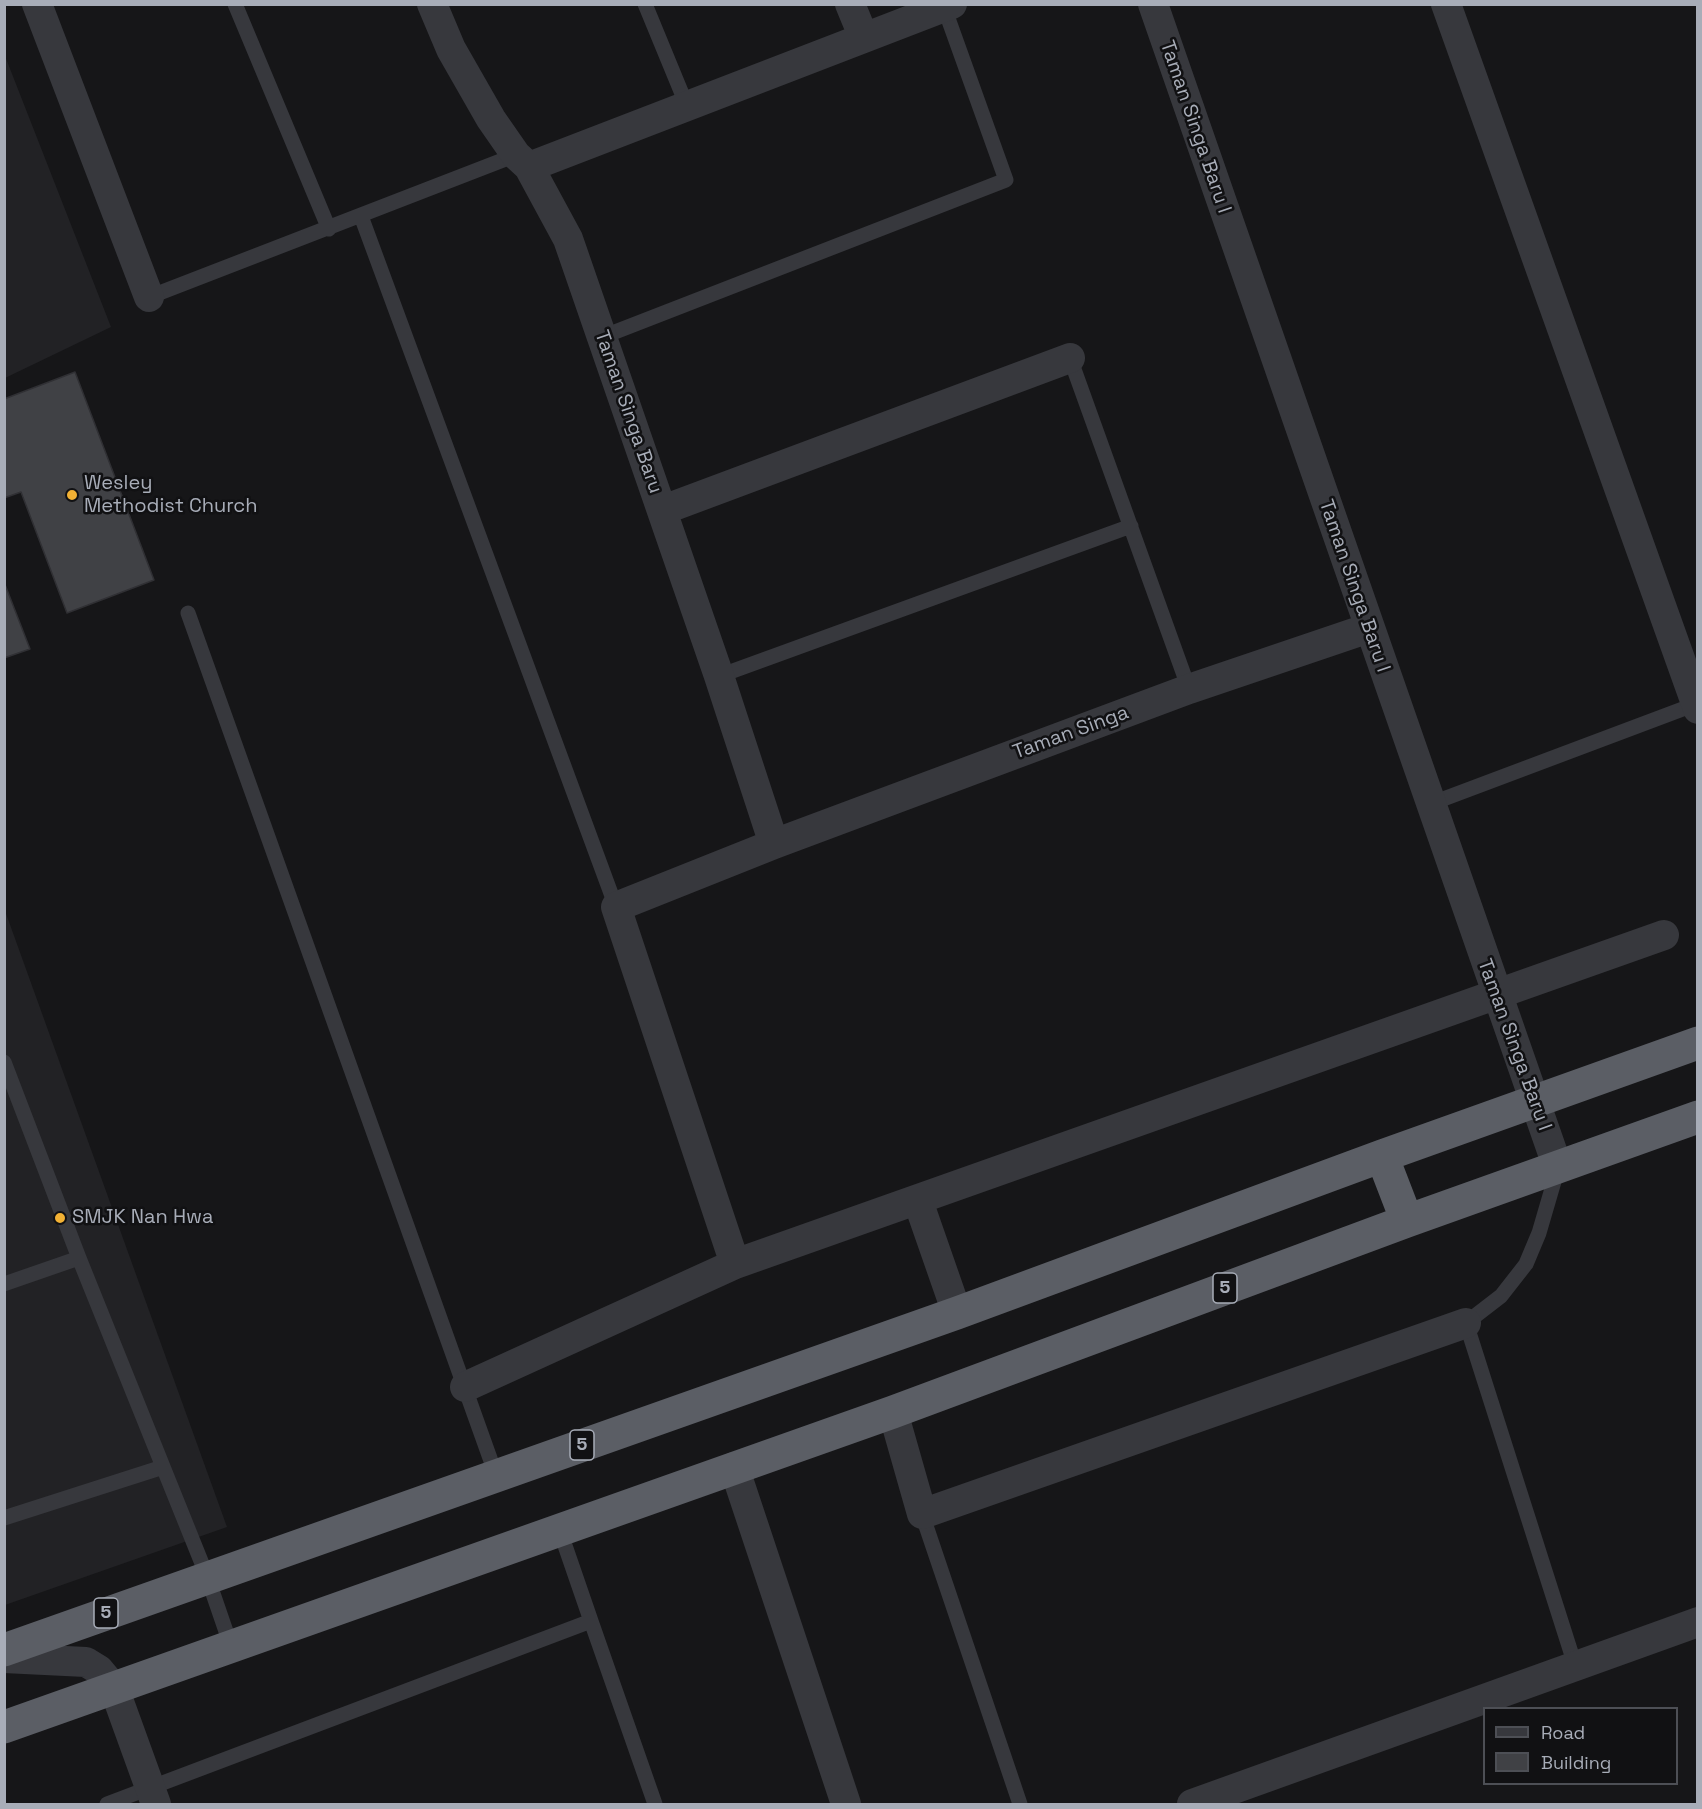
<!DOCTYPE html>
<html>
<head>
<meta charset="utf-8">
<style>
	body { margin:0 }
	#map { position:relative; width:1702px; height:1809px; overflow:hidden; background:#161618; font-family:"Space Grotesk",sans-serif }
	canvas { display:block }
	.frame { position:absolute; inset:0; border:6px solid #a8adb8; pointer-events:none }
	.legend { position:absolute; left:1483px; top:1707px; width:195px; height:78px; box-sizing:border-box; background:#111113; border:2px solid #4d4f55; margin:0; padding:8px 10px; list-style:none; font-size:18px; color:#a8adb8 }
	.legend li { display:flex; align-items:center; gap:12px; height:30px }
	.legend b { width:30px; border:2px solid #4d4f55 }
</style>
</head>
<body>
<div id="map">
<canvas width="1702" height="1809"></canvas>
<div class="frame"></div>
<ul class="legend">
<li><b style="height:8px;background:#37383d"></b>Road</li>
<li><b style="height:16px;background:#404145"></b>Building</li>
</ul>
</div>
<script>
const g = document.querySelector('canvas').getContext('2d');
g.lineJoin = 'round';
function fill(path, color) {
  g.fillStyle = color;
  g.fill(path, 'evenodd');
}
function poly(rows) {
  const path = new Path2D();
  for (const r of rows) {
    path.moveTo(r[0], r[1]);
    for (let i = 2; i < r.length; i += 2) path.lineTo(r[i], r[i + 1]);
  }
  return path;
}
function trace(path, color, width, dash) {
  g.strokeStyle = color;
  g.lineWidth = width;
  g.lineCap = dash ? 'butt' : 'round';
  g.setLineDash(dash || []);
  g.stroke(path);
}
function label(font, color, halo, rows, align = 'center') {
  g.font = font + ' "Space Grotesk",sans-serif';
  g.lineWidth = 5;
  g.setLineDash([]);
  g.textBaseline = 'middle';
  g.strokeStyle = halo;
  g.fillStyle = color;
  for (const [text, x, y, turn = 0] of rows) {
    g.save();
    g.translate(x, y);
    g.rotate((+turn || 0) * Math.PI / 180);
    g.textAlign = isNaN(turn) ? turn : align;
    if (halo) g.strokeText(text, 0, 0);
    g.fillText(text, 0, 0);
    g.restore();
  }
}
const built = poly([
	[5,56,111,327,5,378,4,378],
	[4,908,227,1527,5,1605,4,1605]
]);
const building = poly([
	[75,372,154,580,67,613,21,492,4,498,4,399,75,372],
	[4,582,30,649,4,658,4,582]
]);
const service = poly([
	[235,4,329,229],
	[645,4,687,106],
	[361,216,616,907],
	[149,297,516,155],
	[602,337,1006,180,944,7],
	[1070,358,1189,689],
	[188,613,496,1475],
	[719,676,1131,526],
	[1430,804,1696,704],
	[4,1062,79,1258,207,1576,231,1646],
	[1558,1168,1539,1233,1526,1264,1501,1296,1466,1323,1575,1665],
	[4,1284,79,1258],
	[922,1514,1020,1804],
	[4,1518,163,1467],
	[591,1621,655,1804],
	[107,1804,591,1621,560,1531]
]);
const minor = poly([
	[37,4,149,297],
	[432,4,451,49,491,119,516,155,529,167,568,239,719,676,774,844],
	[850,4,864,38],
	[1153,4,1558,1168],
	[1446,4,1698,709],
	[529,167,952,4],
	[663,510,1070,358],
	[918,1201,957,1313],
	[735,1264,616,907,774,844,1189,689,1369,628],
	[465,1387,735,1264,1664,935],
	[893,1412,922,1514,1466,1323],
	[734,1467,846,1804],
	[4,1658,86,1662,99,1670,114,1688,156,1804],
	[1192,1804,1698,1622]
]);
const trunk = poly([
	[1382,1156,1407,1221],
	[4,1650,957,1313,1382,1156,1698,1043],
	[4,1727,893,1412,1407,1221,1698,1117]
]);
const markers = [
	[72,495,6,"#f2b134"],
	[60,1218,6,"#f2b134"]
];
const shields = [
	[1225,1288,24],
	[582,1445,24],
	[106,1613,24]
];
const shieldNames = [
	["5",1225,1288],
	["5",582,1445],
	["5",106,1613]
];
const streetNames = [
	["Taman Singa Baru I",1195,127,71],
	["Taman Singa Baru",628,412,71],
	["Taman Singa Baru I",1354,586,71],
	["Taman Singa",1071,733,-20],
	["Taman Singa Baru I",1514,1045,70]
];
const poiNames = [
	["Wesley",84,484],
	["Methodist Church",84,507],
	["SMJK Nan Hwa",72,1218]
];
fill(built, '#222225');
fill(building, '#404145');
trace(building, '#303034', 1.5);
trace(service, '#37383d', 15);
trace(minor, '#37383d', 30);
trace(trunk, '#5b5e65', 33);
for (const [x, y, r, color] of markers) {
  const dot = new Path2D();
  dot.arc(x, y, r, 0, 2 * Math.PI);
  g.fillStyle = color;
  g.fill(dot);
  trace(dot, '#111113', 2);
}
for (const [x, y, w] of shields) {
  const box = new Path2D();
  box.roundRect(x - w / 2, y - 15, w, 30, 4.5);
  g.fillStyle = '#111113';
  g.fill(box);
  trace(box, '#a8adb8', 1.5);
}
label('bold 18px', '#a8adb8', null, shieldNames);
label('20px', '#a8adb8', '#111113', streetNames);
label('20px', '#a8adb8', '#111113', poiNames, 'left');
</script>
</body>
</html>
